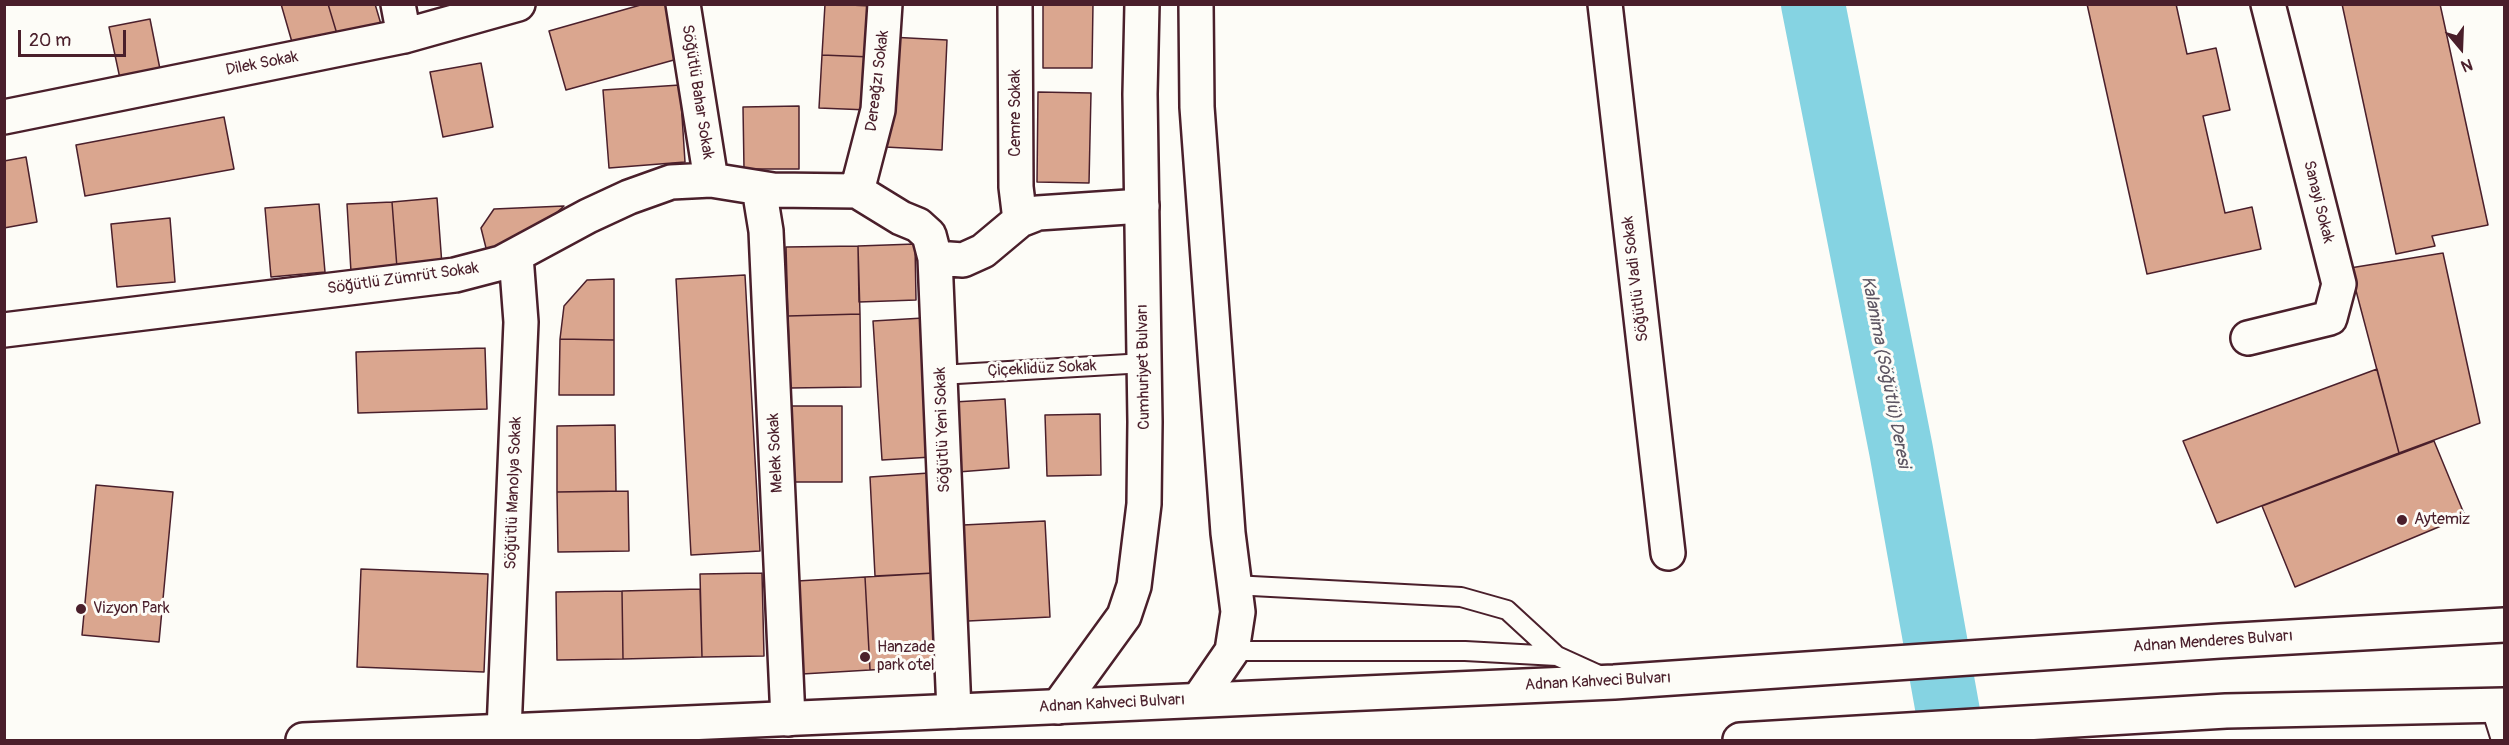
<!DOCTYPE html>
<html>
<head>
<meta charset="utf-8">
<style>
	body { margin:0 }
	#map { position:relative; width:2509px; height:745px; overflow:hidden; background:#fdfcf7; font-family:Pangolin,sans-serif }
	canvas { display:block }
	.frame { position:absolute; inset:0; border:6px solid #4a1f2b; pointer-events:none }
	.north { position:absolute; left:2431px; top:18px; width:60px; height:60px; -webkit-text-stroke:4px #fdfcf7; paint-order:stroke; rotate:161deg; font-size:16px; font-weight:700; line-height:24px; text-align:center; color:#4a1f2b }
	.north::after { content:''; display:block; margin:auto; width:21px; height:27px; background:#4a1f2b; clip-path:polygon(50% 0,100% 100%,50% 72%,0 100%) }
	.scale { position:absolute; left:18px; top:30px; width:108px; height:27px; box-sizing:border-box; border:3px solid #4a1f2b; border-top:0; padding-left:8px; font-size:18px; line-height:21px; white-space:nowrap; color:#4a1f2b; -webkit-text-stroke:4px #fdfcf7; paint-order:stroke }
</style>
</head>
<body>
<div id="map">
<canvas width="2509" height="745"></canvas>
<div class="frame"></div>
<div class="north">N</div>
<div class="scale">20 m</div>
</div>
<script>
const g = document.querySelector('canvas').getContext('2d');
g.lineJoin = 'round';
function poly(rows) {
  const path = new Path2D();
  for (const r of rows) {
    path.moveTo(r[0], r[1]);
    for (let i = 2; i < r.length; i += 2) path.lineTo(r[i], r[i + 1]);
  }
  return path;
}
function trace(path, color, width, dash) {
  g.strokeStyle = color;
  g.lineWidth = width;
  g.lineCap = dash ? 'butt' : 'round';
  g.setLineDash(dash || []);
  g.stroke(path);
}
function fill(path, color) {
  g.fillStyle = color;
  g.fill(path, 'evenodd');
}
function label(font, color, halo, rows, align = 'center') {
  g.font = font + ' Pangolin,sans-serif';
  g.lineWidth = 6;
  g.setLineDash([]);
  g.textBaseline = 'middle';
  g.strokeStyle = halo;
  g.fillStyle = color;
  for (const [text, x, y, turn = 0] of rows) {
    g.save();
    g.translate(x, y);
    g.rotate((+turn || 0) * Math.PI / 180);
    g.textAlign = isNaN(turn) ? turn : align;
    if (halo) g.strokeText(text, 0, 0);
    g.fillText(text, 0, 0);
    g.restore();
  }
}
const river = poly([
	[1813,4,1901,450,1953,740]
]);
const building = poly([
	[281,4,328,4,340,44,296,56,281,4],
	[328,4,375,4,383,31,340,44,328,4],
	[644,4,666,4,681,58,566,90,549,31,644,4],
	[825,4,873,6,871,57,822,55,825,4],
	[1043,4,1093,4,1092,68,1043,68,1043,4],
	[2087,4,2176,4,2187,54,2216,48,2230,110,2203,116,2225,213,2252,207,2261,249,2147,274,2087,4],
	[2342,4,2440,4,2488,225,2432,236,2435,246,2396,254,2342,4],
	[150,19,162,79,122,88,109,27,150,19],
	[890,37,947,40,942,150,885,147,890,37],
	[822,55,871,57,868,110,819,108,822,55],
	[481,63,493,127,443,137,430,72,481,63],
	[680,85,685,162,609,168,603,90,680,85],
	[1038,92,1091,93,1089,183,1037,182,1038,92],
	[799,106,799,169,744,169,743,107,799,106],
	[224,117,234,169,85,196,76,145,224,117],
	[26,157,37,222,4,228,4,161,26,157],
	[437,198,442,265,397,268,392,202,437,198],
	[392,202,397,268,351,272,347,204,392,202],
	[319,204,325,272,271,277,265,208,319,204],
	[564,206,509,256,489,260,481,228,494,209,564,206],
	[170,218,175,282,117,287,111,224,170,218],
	[915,244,916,300,859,302,858,246,915,244],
	[858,246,860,314,788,316,786,247,858,246],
	[2443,253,2480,423,2399,453,2350,268,2443,253],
	[745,275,760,551,691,555,676,279,745,275],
	[614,279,614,340,560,339,564,306,587,280,614,279],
	[860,314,861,387,790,388,788,316,860,314],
	[923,318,932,457,882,460,873,321,923,318],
	[560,339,614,340,614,395,559,395,560,339],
	[485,348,487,409,358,413,356,352,485,348],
	[2377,369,2399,453,2217,523,2183,441,2377,369],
	[1005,399,1009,468,958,472,954,402,1005,399],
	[790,406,842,406,842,482,791,482,790,406],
	[1100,414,1101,475,1047,476,1045,415,1100,414],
	[615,425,616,491,557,492,557,426,615,425],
	[2434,441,2465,516,2295,587,2262,506,2434,441],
	[929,473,934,573,875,576,870,477,929,473],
	[96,485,173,492,159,642,82,635,96,485],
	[628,491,629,551,558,552,557,492,628,491],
	[1045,521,1050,617,968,621,963,525,1045,521],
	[361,569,488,574,484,672,357,667,361,569],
	[762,573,764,656,702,657,700,574,762,573],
	[934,573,938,666,870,670,865,577,934,573],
	[865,577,870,670,802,674,797,581,865,577],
	[700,589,702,657,623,659,622,591,700,589],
	[622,591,623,659,557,660,556,592,622,591]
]);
const lane = poly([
	[940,375,1145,363],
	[1233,585,1461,597,1507,610,1557,656],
	[1232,651,1465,651,1557,656,1601,676],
	[2490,705,2501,740]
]);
const street = poly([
	[398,4,404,36],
	[683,4,711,180],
	[1015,4,1016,187,1020,220],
	[1605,4,1668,553],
	[4,117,404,36,518,4],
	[759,188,766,231,788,719],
	[857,191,901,218,918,225,929,235,935,258,954,711],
	[857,191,878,110,885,4],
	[935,258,963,260,983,251,1020,220,1038,213,1142,206],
	[4,330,455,275,501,263,588,216,629,197,671,182,711,180,773,190,857,191],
	[2248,338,2330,318,2339,284,2268,4],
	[504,731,521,322,516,256]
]);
const secondary = poly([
	[1196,4,1197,107,1228,533,1238,612,1232,651,1199,699],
	[1058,707,1124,616,1134,586,1144,504,1145,422,1140,94,1142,4]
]);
const highway = poly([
	[303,740,1614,682,2220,641,2504,625],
	[1740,740,2226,711,2504,705]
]);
const markers = [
	[2402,520,6,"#4a1f2b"],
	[81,609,6,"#4a1f2b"],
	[865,657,6,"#4a1f2b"]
];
const streetNames = [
	["Dilek Sokak",262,64,-11],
	["Dereağzı Sokak",878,81,-83],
	["Söğütlü Bahar Sokak",697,92,81],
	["Cemre Sokak",1016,113,-90],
	["Sanayi Sokak",2318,202,76],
	["Söğütlü Zümrüt Sokak",403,279,-8],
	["Söğütlü Vadi Sokak",1636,279,-97],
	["Cumhuriyet Bulvarı",1144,367,-91],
	["Çiçeklidüz Sokak",1042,369,-3],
	["Söğütlü Yeni Sokak",943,430,-92],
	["Melek Sokak",776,453,-93],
	["Söğütlü Manolya Sokak",514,493,-88],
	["Adnan Menderes Bulvarı",2213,642,-4],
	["Adnan Kahveci Bulvarı",1598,682,-3],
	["Adnan Kahveci Bulvarı",1112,704,-3]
];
const poiNames = [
	["Aytemiz",2414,520],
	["Vizyon Park",93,609],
	["Hanzade",877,648],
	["park otel",877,666]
];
const waterNames = [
	["Kalanima (Söğütlü) Deresi",1885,372,79]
];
trace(river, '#85d3e2', 64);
fill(building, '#daa68f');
trace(building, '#4a1f2b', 1.5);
trace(lane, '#4a1f2b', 22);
trace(street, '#4a1f2b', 38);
trace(secondary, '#4a1f2b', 38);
trace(highway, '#4a1f2b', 38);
trace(lane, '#fdfcf7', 18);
trace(street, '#fdfcf7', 33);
trace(secondary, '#fdfcf7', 33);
trace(highway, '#fdfcf7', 33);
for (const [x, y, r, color] of markers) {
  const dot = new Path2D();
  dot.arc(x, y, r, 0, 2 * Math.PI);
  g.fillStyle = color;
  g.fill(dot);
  trace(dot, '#fdfcf7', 2);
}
label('16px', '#4a1f2b', '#fdfcf7', streetNames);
label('16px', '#4a1f2b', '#fdfcf7', poiNames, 'left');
label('italic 18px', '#5c5562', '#fdfcf7', waterNames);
</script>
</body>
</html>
